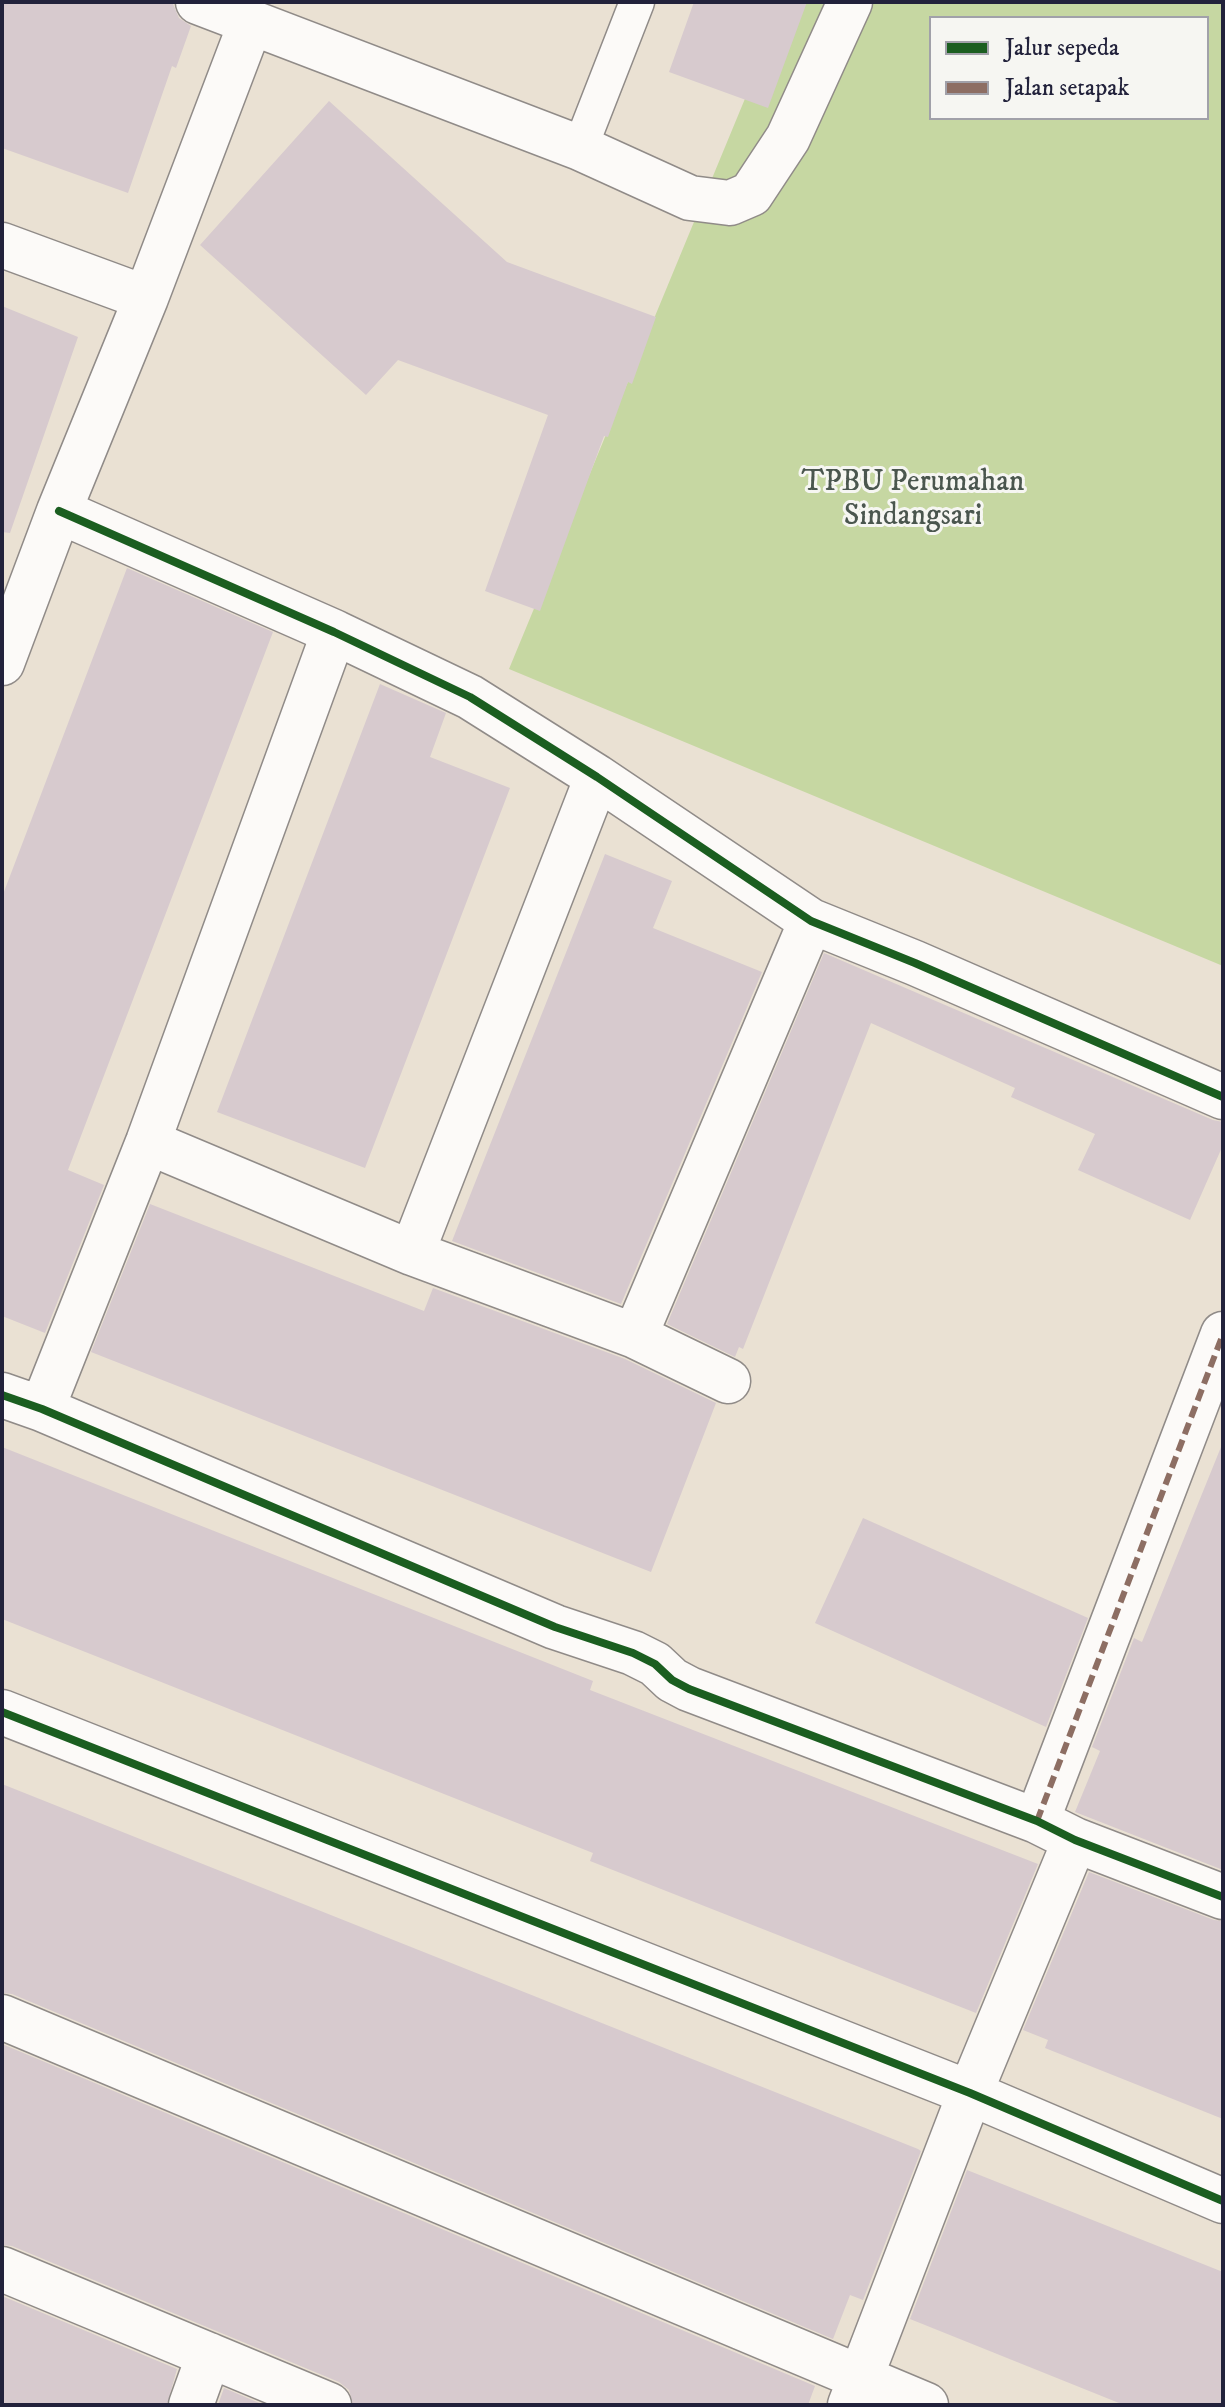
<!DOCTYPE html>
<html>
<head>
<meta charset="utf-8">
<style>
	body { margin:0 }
	#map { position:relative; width:1225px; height:2407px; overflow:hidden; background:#eae1d3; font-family:"IM FELL DW Pica",serif }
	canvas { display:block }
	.frame { position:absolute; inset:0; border:4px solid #22223b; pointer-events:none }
	.legend { position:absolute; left:929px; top:16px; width:280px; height:104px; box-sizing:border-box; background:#f6f6f2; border:2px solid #a1a1a9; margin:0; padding:10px 14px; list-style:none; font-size:24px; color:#22223b }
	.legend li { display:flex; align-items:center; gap:16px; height:40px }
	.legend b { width:40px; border:2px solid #a1a1a9 }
</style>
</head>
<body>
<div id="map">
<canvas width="1225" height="2407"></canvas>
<div class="frame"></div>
<ul class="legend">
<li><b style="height:10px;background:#1b5e20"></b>Jalur sepeda</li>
<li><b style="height:10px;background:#8d6e63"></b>Jalan setapak</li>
</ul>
</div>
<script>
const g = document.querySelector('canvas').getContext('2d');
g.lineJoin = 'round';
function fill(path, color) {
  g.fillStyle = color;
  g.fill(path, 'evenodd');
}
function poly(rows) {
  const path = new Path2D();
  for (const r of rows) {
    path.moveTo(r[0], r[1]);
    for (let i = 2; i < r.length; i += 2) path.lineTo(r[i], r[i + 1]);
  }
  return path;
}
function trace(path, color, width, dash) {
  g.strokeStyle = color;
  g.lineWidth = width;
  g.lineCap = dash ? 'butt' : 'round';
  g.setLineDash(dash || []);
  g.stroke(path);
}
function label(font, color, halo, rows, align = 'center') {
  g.font = font + ' "IM FELL DW Pica",serif';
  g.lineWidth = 6;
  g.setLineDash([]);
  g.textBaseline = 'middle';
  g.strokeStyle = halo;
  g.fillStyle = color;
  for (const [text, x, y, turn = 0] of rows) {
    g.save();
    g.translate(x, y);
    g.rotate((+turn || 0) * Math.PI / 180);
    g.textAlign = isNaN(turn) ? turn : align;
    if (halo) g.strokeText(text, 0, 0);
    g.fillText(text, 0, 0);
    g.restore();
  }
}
const green = poly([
	[785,2,1223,2,1223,966,509,669],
	[931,18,1207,18,1207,118,931,118]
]);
const building = poly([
	[2,2,168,2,173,4,179,18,191,26,176,68,172,66,128,193,2,148],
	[694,2,807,2,768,108,669,72],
	[329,101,507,262,656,317,632,384,628,382,608,437,604,436,540,611,485,591,548,415,398,360,366,395,200,245],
	[2,306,78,337,10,533,2,532],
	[127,568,273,632,68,1170,104,1185,45,1333,2,1316,2,897],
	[380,684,446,713,430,757,510,788,365,1168,217,1112],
	[605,854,672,881,653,928,762,972,621,1304,452,1241],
	[824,953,1213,1120,1223,1122,1223,1145,1190,1220,1078,1170,1095,1134,1011,1097,1015,1088,871,1023,743,1349,739,1347,735,1357,667,1324],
	[150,1204,424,1311,433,1288,625,1359,716,1403,651,1572,91,1352],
	[2,1447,593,1681,590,1690,1038,1864,976,2013,590,1861,593,1853,2,1619],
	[1221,1447,1223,1447,1223,1870,1075,1812,1100,1751,1092,1747,1134,1638,1142,1642],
	[863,1518,1088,1618,1046,1727,815,1623],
	[2,1784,918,2149,921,2151,863,2300,850,2295,833,2339,12,1994,2,1993],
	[1089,1872,1214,1920,1223,1921,1223,2119,1045,2048,1048,2040,1023,2030],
	[2,2044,815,2386,808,2405,353,2405,349,2390,339,2382,12,2246,2,2245],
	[967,2170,1223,2272,1223,2405,1124,2405,910,2319],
	[2,2296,177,2369,167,2405,2,2405],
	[224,2388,264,2405,218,2405]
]);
const lane = poly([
	[580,148,637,2]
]);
const street = poly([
	[198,2,580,148,690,198,730,203,751,194,788,138,850,2],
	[2,245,146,298],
	[59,511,334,632,470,697,597,777,811,921,915,963,1223,1097],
	[2,663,59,511,146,298,251,22],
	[148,1142,412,1253,635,1336,728,1381],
	[412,1253,597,777],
	[635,1336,811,921],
	[2,1395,42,1409,555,1627,633,1653,655,1664,672,1680,689,1689,1037,1821,1075,1840,1223,1897],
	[42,1409,148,1142,334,632],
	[2,1712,970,2093,1223,2201],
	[1037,1821,1223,1334],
	[2,2017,926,2405],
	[2,2269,329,2405],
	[191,2405,209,2355],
	[850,2405,970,2093,1075,1840]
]);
const quiet = poly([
	[1037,1821,1223,1334]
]);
const cycleway = poly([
	[59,511,334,632,470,697,597,777,811,921,915,963,1223,1097],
	[2,1395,42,1409,555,1627,633,1653,655,1664,672,1680,689,1689,1037,1821,1075,1840,1223,1897],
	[2,1712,970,2093,1223,2201]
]);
const parkNames = [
	["TPBU Perumahan",913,484],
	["Sindangsari",913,518]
];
fill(green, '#c6d7a2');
fill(building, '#d7cace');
trace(lane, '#908b88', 37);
trace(street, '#908b88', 47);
trace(lane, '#fcfaf8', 34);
trace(street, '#fcfaf8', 44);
trace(quiet, '#8d6e63', 6, [12, 6]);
trace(cycleway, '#1b5e20', 8);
label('30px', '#4a564e', '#f6f6f2', parkNames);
</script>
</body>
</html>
